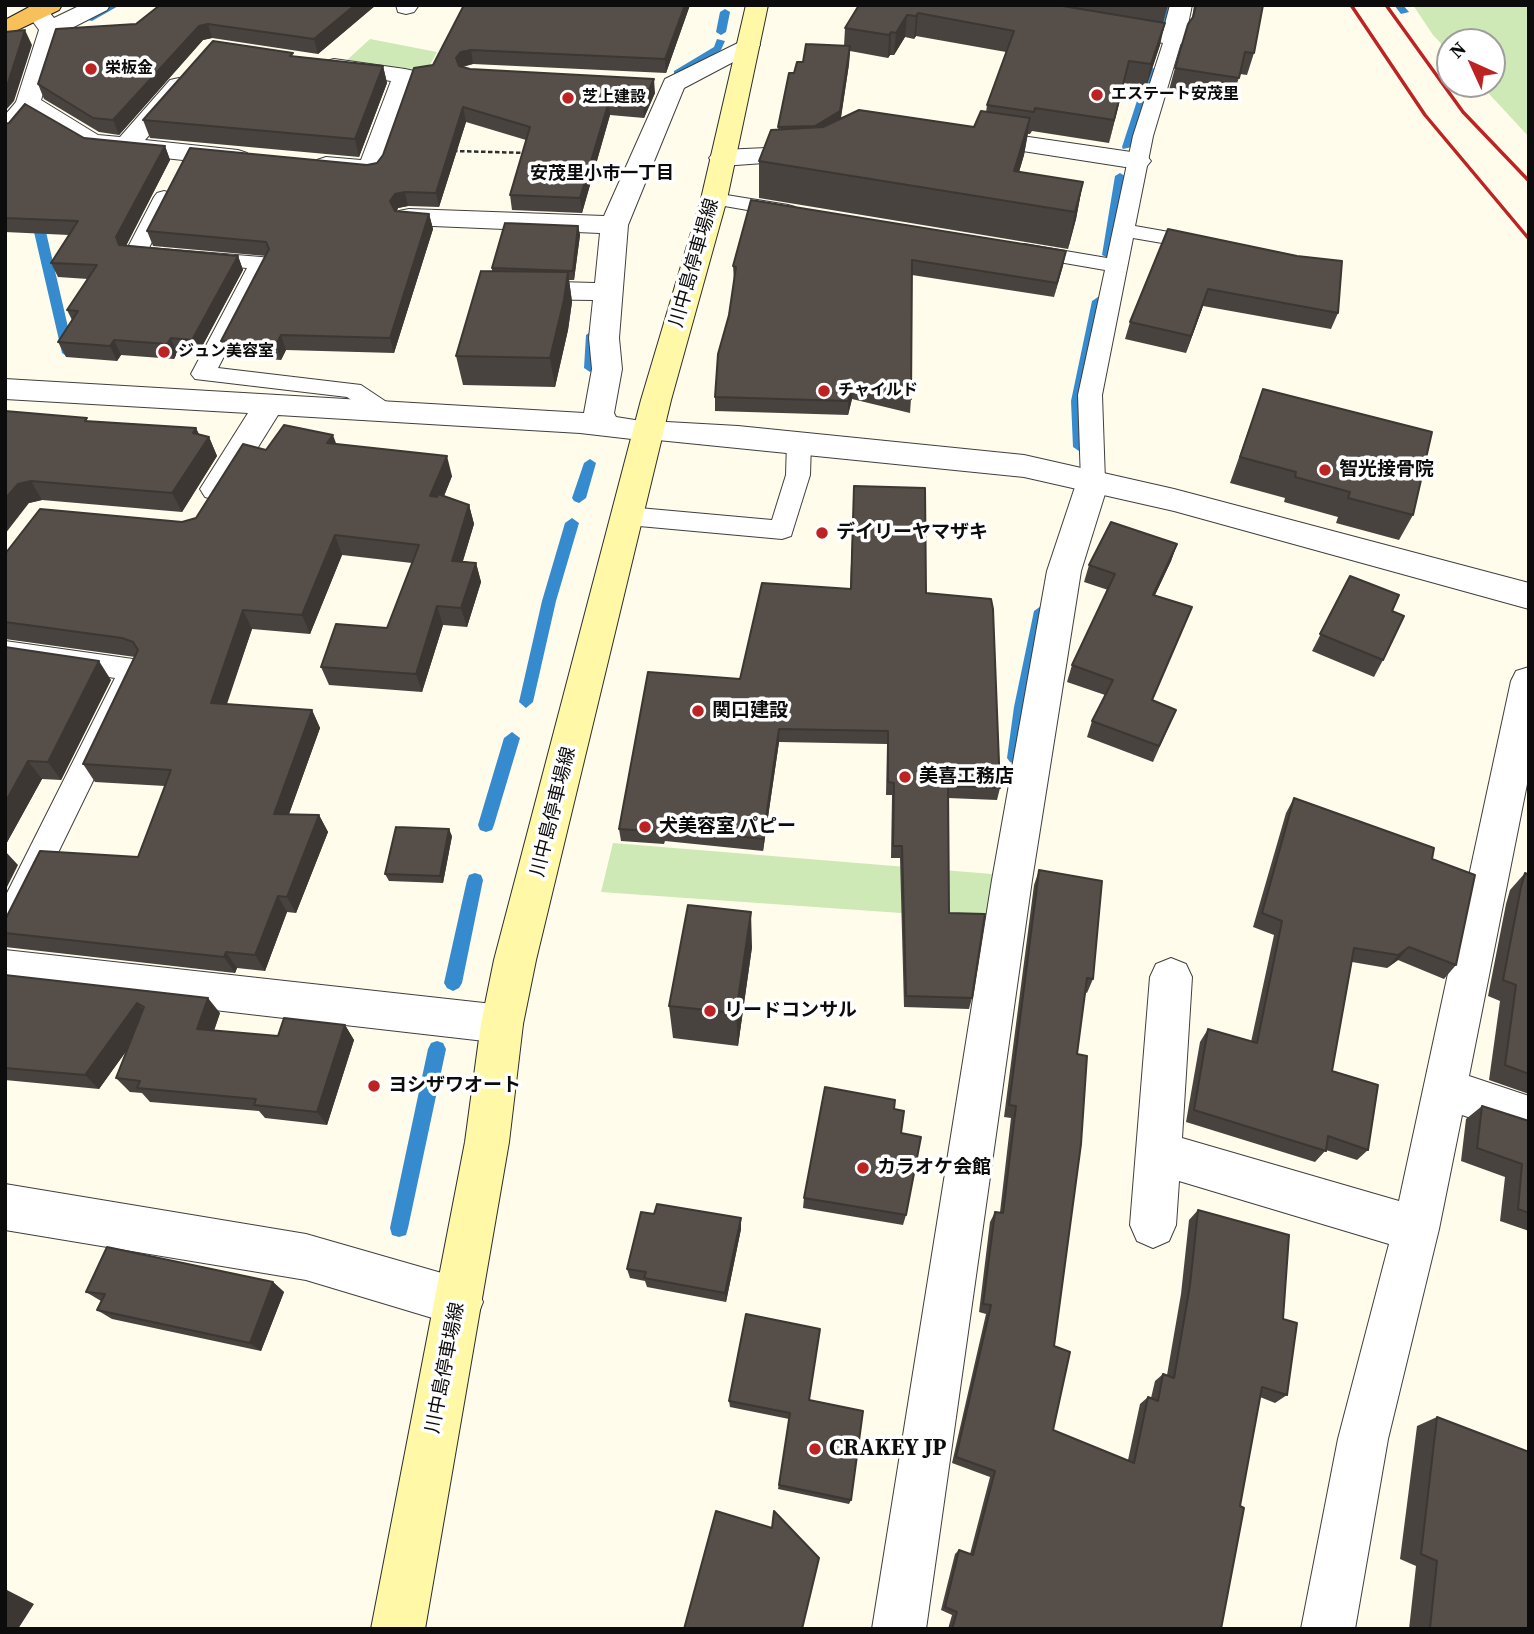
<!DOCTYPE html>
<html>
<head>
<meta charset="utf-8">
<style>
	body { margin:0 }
	#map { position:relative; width:1534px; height:1634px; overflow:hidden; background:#fffcec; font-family:"Source Serif 4",serif }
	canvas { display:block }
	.frame { position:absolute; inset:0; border:7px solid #0c0c0c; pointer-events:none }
	.north { position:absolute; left:1436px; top:28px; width:70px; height:70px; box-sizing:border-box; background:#fff; border:2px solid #9e9e9e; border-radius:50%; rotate:315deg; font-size:19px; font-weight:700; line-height:28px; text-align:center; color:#0c0c0c }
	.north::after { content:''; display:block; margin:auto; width:24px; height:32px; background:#be2323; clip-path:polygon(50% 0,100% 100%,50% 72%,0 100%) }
</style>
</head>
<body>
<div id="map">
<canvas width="1534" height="1634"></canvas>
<div class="frame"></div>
<div class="north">N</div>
</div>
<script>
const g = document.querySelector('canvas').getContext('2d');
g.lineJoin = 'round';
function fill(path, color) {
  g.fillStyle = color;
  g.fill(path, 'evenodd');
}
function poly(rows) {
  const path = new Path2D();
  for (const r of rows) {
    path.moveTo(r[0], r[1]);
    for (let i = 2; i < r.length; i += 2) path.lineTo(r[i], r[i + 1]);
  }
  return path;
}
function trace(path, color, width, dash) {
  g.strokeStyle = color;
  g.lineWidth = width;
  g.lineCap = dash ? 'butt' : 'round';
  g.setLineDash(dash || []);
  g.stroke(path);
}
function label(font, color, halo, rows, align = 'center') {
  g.font = font + ' "Source Serif 4","Noto Sans JP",serif';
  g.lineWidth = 7;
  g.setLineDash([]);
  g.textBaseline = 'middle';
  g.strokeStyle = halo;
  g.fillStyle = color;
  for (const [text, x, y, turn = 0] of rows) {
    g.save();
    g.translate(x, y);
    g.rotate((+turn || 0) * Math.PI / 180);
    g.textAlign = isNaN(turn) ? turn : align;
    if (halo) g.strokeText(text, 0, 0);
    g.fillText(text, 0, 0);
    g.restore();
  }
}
const green = poly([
	[1413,5,1529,5,1529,137,1480,84,1492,84,1492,42,1450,42,1450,53,1433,35],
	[370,39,437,52,426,72,347,60],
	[613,843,992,874,987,919,601,892]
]);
const stream = poly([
	[108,5,120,5,92,21,84,19,108,5],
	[1165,5,1175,5,1169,28,1164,31,1159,28,1165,5],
	[1394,5,1403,5,1409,12,1401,14,1394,5],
	[725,9,730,12,726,32,721,35,716,32,720,12,725,9],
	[717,39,725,41,721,50,680,75,674,75,674,71,714,47,717,39],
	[1148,67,1156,69,1132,147,1123,149,1122,147,1148,67],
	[1120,173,1125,176,1114,255,1108,258,1102,255,1115,176,1120,173],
	[39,209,44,212,46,232,74,353,68,357,62,353,34,232,34,212,39,209],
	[1098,297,1104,301,1083,401,1085,447,1079,451,1073,447,1071,401,1092,301,1098,297],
	[592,331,598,335,596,368,590,372,584,368,586,335,592,331],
	[590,459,596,463,586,498,579,503,574,501,572,498,584,463,590,459],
	[572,518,579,523,556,601,533,702,526,708,519,702,542,601,565,523,572,518],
	[1041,606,1048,611,1028,707,1023,758,1020,762,1015,764,1010,762,1007,758,1014,707,1034,611,1041,606],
	[512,732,520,738,494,825,492,830,486,832,480,830,478,825,504,738,512,732],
	[475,873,481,875,483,880,462,983,459,988,453,991,447,988,444,983,467,880,469,875,475,873],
	[437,1041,443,1043,446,1049,408,1228,406,1235,399,1237,392,1235,390,1228,428,1049,431,1043,437,1041]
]);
const path = poly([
	[453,151,528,153]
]);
const service = poly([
	[1142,29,1179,35,1182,39,1153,136,1135,226,1203,238,1210,240,1214,244,1210,248,1203,250,1133,238,1102,395,1105,481,1102,487,1093,490,1084,487,1081,481,1078,395,1105,270,1024,256,1016,255,1013,250,1016,245,1024,244,1107,258,1133,136,1163,43,1136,38,1133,34,1142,29],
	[164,191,171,193,174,197,149,248,261,257,269,258,272,263,218,368,361,385,391,405,395,411,391,417,383,419,375,417,347,397,195,379,191,374,247,268,128,258,125,253,154,197,157,193,164,191],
	[714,193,788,205,795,207,798,211,795,215,788,217,707,203,704,199,707,195,714,193],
	[799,434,808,436,811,442,810,475,791,536,782,539,628,525,619,522,615,516,619,510,628,507,772,520,786,475,787,442,790,436,799,434],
	[5,641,133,659,143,663,147,670,16,939,5,943,5,897,115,678,5,661,5,641]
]);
const minor = poly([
	[38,5,45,7,54,18,81,5,110,5,107,10,62,33,41,100,98,135,120,137,170,80,179,78,188,80,191,85,188,90,145,140,238,150,247,153,251,158,247,163,238,166,91,150,82,147,31,115,14,136,5,139,5,115,16,102,39,30,26,12,29,7,38,5],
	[396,5,419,5,414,12,406,14,398,12,396,5],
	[1170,5,1192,5,1185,39,1181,44,1173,46,1165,44,1161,39,1170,5],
	[748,38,756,40,760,45,756,50,684,88,628,225,619,338,622,369,614,413,616,417,660,424,665,431,660,438,649,441,580,433,278,415,227,497,216,500,205,497,200,489,248,413,5,399,5,379,584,413,592,369,589,338,593,300,520,299,510,296,506,290,510,284,520,281,595,283,600,233,409,225,399,223,396,217,399,211,409,209,604,216,665,79,748,38],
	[334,59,405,69,414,71,417,76,380,175,371,177,326,173,317,170,313,165,317,160,326,157,361,160,391,81,326,71,322,66,326,61,334,59],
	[974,129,1138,153,1147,156,1151,161,1147,166,1138,169,965,142,961,137,965,132,974,129],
	[811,146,820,149,824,154,820,159,722,166,713,163,709,158,713,153,722,150,811,146],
	[1093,470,1104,473,1109,481,1081,571,1032,880,926,1629,872,1629,992,880,1047,571,1077,481,1082,473,1093,470],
	[1529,667,1529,774,1469,1076,1529,1096,1529,1138,1462,1115,1439,1229,1388,1439,1355,1629,1301,1629,1338,1439,1389,1244,1179,1181,1176,1225,1169,1241,1153,1248,1137,1241,1130,1225,1150,977,1156,964,1171,958,1186,964,1192,977,1182,1138,1399,1201,1511,681,1516,671,1529,667],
	[5,950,502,1005,517,1010,523,1024,517,1038,502,1043,5,986,5,950],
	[5,1184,306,1234,459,1278,476,1285,483,1302,476,1319,459,1326,306,1280,5,1230,5,1184]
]);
const tertiary = poly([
	[649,421,738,426,1024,455,1174,489,1529,583,1529,609,1174,511,1024,477,638,438,633,431,638,424,649,421]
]);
const secondary = poly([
	[746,5,768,5,727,199,671,400,536,960,523,1024,509,1142,425,1629,371,1629,465,1142,481,1024,494,960,641,400,701,199,746,5]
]);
const trunk = poly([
	[33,5,62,5,59,10,5,36,5,20,33,5]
]);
const rail = poly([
	[1351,5,1425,115,1529,239],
	[1386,5,1463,112,1529,181]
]);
const wall = poly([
	[376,5,318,54,212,38,203,40,119,135,99,132,44,99,38,84,136,24],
	[464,5,690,5,666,73,473,64,463,67,470,69,655,93,644,118,610,115,582,213,512,210,510,195,526,140,466,122,439,207,408,206,398,208,397,211,429,214,433,229,394,353,286,350,281,360,227,356,221,341,266,256,153,246,147,231,377,163,383,155,433,65],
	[859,5,1168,5,1163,23,1160,45,1146,87,1124,83,1109,143,1032,131,1030,134,1028,134,1024,155,1019,172,1083,182,1076,219,1068,249,759,198,759,161,778,129,794,73,803,62,844,46,845,28],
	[916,36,1006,52,987,105,986,112,974,127,841,118,849,64,850,51,888,58,890,55,894,55,905,37,914,39],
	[1194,5,1263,5,1254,53,1247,75,1240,74,1232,100,1169,90,1175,68,1192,19],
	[294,56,383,66,387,83,359,157,150,138,143,120],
	[5,124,84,138,165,146,170,160,126,245,238,256,243,270,198,354,177,353,174,359,121,355,117,361,66,357,58,342,72,320,67,310,88,279,58,277,51,263,69,235,5,232],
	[578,226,580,235,574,280,569,280,572,302,568,330,555,387,463,385,456,356,492,271,492,268],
	[1168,229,1338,313,1331,329,1203,306,1186,353,1125,339,1130,322],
	[1066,251,1054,297,912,275,911,399,910,413,852,399,848,415,715,411,715,397,734,281,733,266],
	[1263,389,1413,515,1399,540,1336,523,1338,517,1284,502,1285,498,1230,483],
	[5,411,89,421,196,428,199,434,209,437,217,456,182,512,42,500,29,503],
	[336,444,452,476,444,496,469,505,474,524,463,561,476,563,481,582,467,627,443,625,422,692,329,685,321,667,387,628,412,563,342,555,310,634,252,629,226,704,312,710,320,728,289,814,319,815,328,832,296,913,287,912,265,971,237,968,235,973,5,947,5,920,138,857,165,786,95,782,83,764,135,657,5,639,5,554,182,522,196,518,266,450],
	[854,486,926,593,1000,788,997,800,948,798,949,913,972,998,969,1009,904,1007,900,858,891,858,892,795,886,795,887,744,779,742,763,851,665,841,664,844,621,841,619,829,740,679,850,589],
	[1177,544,1171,561,1155,595,1192,607,1152,701,1169,726,1153,762,1087,737,1092,721,1105,695,1067,682,1072,665,1108,590,1084,582,1089,565],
	[1350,576,1392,611,1383,660,1374,677,1312,651],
	[5,647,111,680,61,780,42,779,5,846],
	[1294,798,1432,859,1456,965,1444,979,1398,960,1387,968,1352,962,1332,1071,1368,1150,1357,1160,1326,1150,1315,1162,1186,1122,1200,1042,1208,1029,1251,1042,1274,935,1253,927,1286,813],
	[452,836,443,883,389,881,385,874],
	[1039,870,1093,979,1087,993,1085,992,1077,1054,1054,1346,1053,1430,1128,1460,1140,1404,1148,1397,1151,1398,1155,1381,1163,1374,1167,1375,1181,1294,1189,1220,1198,1210,1283,1319,1287,1395,1275,1403,1260,1397,1240,1506,1221,1629,948,1629,952,1615,941,1610,955,1554,959,1550,970,1554,990,1477,952,1463,986,1314,979,1312,990,1222,995,1212,1000,1212,1011,1118,1004,1117,1034,885],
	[1525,873,1529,875,1529,1094,1489,1080,1500,1001,1488,996,1506,904,1510,890],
	[752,947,738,1046,673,1038,669,1006],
	[5,975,220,1013,214,1031,278,1036,345,1025,354,1040,327,1125,265,1118,259,1111,150,1102,142,1093,130,1092,116,1078,127,1050,99,1089,5,1080],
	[1482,1106,1529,1121,1529,1231,1500,1221,1505,1177,1461,1161,1466,1119],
	[894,1109,901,1133,906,1215,903,1225,803,1208,804,1198],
	[654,1214,741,1229,726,1302,647,1287,645,1281,630,1278,627,1269],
	[273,1282,284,1292,261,1351,112,1319,97,1310,101,1301,86,1292],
	[809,1400,851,1500,849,1504,778,1489,789,1419,730,1407,729,1401],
	[1437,1417,1529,1629,1409,1629,1416,1566,1400,1559,1417,1426]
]);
const shadedWall = poly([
	[355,5,376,5,318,54,314,39],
	[685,5,690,5,666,73,665,59],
	[918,13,916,36,914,39,916,16],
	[907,15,905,37,894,55,896,33],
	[1165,23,1160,45,1146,87,1151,64],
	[208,24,212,38,203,40,119,135,113,120,199,26],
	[25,30,32,45,14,101,5,111,5,88],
	[891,32,890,55,888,58,889,35],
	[850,46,849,64,839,129,814,143,815,126],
	[471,50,473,64,463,66,459,73,456,58,461,52],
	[1129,61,1124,83,1109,143,1114,120],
	[383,66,387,83,359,157,355,139],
	[654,79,655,93,644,118,643,103],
	[609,101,610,115,582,213,580,198],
	[463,107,466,122,439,207,436,193],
	[1030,118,1024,155,1010,202,1014,171],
	[165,146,170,160,123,252,116,237],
	[1083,182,1076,219,1068,249,1075,212],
	[405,192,408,206,398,208,394,216,390,201,395,194],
	[429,214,433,229,394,353,390,338],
	[578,226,580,235,574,280,573,271],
	[1066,251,1063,266,1054,297,1057,283],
	[238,256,243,270,198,354,192,340],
	[568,272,572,302,568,330,555,387,550,358],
	[1208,289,1203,306,1186,353,1191,336],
	[281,335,286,350,281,360,276,345],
	[171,338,177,353,174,359,167,344],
	[114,340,121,355,117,361,110,346],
	[853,385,852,399,848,415,848,401],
	[196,428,203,445,209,437,217,456,182,512,172,493],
	[333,435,340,454,327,443],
	[447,456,452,476,436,516,430,496],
	[31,481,42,500,29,503,5,534,5,499,18,484],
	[469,505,474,524,457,580,452,561],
	[335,535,342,555,310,634,302,615],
	[1177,544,1171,561,1147,612,1153,595],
	[476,563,481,582,467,627,461,608],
	[437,606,443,625,422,692,416,674],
	[243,610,252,629,221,722,211,703],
	[99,661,111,680,61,780,48,762],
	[312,710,320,728,283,831,274,814],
	[779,729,779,742,763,851,763,839],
	[28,761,42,779,5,846,5,803],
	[319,815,328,832,296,913,287,897],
	[449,829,452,836,443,883,440,876],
	[5,851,18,865,5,891],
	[278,896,287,912,265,971,255,955],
	[751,912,752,947,738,1046,736,1013],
	[1409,947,1398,960,1387,968,1398,955],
	[226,952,237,968,235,973,224,957],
	[208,998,220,1013,209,1044,197,1029],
	[137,1003,150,1018,99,1089,85,1075],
	[345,1025,354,1040,327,1125,317,1112],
	[741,1218,741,1229,726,1302,725,1293],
	[273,1282,284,1292,261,1351,250,1343],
	[5,1589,34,1604,18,1629,5,1629]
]);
const building = poly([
	[160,5,355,5,314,39,208,24,199,26,113,120,93,118,38,84,56,29,136,24,160,5],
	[464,5,685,5,665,59,471,50,461,52,456,58,459,66,470,69,654,79,643,103,609,101,580,198,510,195,530,127,463,107,436,193,405,192,395,194,390,201,395,211,429,214,390,338,281,335,276,345,221,341,269,249,266,242,147,231,190,148,367,165,377,163,383,155,414,68,433,65,464,5],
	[859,5,1057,5,1165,23,1151,64,1129,61,1114,120,1035,108,1034,112,987,105,1014,31,918,13,916,16,907,15,896,33,891,32,889,35,845,28,859,5],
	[1196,5,1263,5,1254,53,1245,52,1239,78,1175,68,1188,24,1193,17,1196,5],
	[25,30,7,86,5,88,5,32,25,30],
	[213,41,293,53,290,56,383,66,355,139,143,120,213,41],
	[806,44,850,46,840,111,815,126,778,127,789,73,794,73,797,62,803,62,806,44],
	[25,104,84,138,165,146,116,237,119,245,238,256,192,340,171,338,167,344,114,340,110,346,58,342,78,311,67,310,97,265,51,263,78,221,5,218,5,124,9,123,25,104],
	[859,110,974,127,981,111,1030,118,1014,171,1083,182,1075,212,759,161,771,130,823,127,859,110],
	[751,200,1066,251,1057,283,912,260,911,399,853,385,848,401,715,397,718,354,729,315,736,267,733,266,751,200],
	[505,223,578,226,573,271,492,268,505,223],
	[1168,229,1297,256,1342,261,1338,313,1208,289,1191,336,1130,322,1168,229],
	[481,271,568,272,564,300,550,358,456,356,481,271],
	[1263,389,1432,432,1413,515,1348,498,1350,492,1295,477,1296,472,1240,457,1263,389],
	[5,411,87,418,85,421,196,428,193,433,209,437,172,493,31,481,18,484,5,499,5,411],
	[284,425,333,435,327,443,447,456,430,496,437,497,438,494,469,505,452,561,476,563,461,608,437,606,416,674,321,667,336,624,387,628,419,545,335,535,302,615,243,610,211,703,312,710,274,814,319,815,287,897,278,896,255,955,226,952,224,957,5,933,5,920,40,851,138,857,171,770,83,764,138,650,133,642,122,638,5,622,5,554,40,509,182,522,196,518,243,444,266,450,284,425],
	[854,486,925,488,926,593,991,599,993,609,1000,788,948,786,949,913,985,914,972,998,906,996,902,846,893,846,894,783,888,782,888,731,779,729,763,839,664,828,663,832,619,829,648,672,740,679,762,583,851,589,854,486],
	[1111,522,1177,544,1153,595,1192,607,1152,700,1176,710,1159,746,1092,721,1113,680,1072,665,1115,574,1089,565,1111,522],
	[1350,576,1399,595,1392,611,1404,616,1383,660,1320,634,1350,576],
	[5,647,99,661,48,762,28,761,5,803,5,647],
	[1294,798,1434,848,1432,859,1475,875,1456,965,1409,947,1398,955,1354,948,1332,1071,1378,1085,1368,1150,1328,1136,1326,1151,1194,1110,1208,1029,1257,1043,1282,921,1262,913,1294,798],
	[396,827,449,829,440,876,385,874,396,827],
	[1039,870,1102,881,1093,979,1087,978,1077,1054,1087,1056,1081,1144,1054,1346,1070,1352,1053,1430,1134,1463,1148,1397,1158,1401,1163,1374,1174,1378,1190,1285,1198,1210,1289,1235,1283,1319,1297,1323,1287,1395,1262,1387,1240,1506,1244,1508,1221,1629,952,1629,957,1612,945,1607,959,1550,973,1555,995,1471,956,1457,991,1305,983,1304,995,1212,1003,1213,1016,1106,1009,1105,1039,870],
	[1525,873,1529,875,1529,1074,1505,1065,1516,985,1503,980,1521,887,1525,873],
	[688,905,751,912,736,1013,669,1006,688,905],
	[5,975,208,998,197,1029,278,1036,284,1018,345,1025,317,1112,254,1105,256,1099,137,1088,140,1081,116,1078,144,1007,137,1003,85,1075,5,1068,5,975],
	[825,1087,895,1100,894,1109,904,1111,901,1133,921,1137,906,1215,804,1198,825,1087],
	[1482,1106,1529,1121,1529,1213,1518,1209,1522,1164,1477,1148,1482,1106],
	[657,1204,741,1218,725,1293,644,1278,646,1272,627,1269,641,1212,654,1214,657,1204],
	[107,1247,273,1282,250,1343,97,1310,105,1294,86,1292,107,1247],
	[746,1314,820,1329,809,1400,863,1411,851,1500,779,1485,790,1413,729,1401,746,1314],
	[1437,1417,1529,1452,1529,1629,1430,1628,1437,1561,1421,1554,1437,1417],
	[716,1511,772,1528,774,1511,819,1558,802,1629,684,1629,716,1511]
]);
const markers = [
	[91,69,7,"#be2323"],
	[1097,95,7,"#be2323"],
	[568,98,7,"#be2323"],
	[164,352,7,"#be2323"],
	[824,391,7,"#be2323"],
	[1325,470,7,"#be2323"],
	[822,533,7,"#be2323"],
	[698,711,7,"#be2323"],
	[905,777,7,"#be2323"],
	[645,827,7,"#be2323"],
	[710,1011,7,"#be2323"],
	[374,1086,7,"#be2323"],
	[863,1168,7,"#be2323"],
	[815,1449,7,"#be2323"]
];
const farPoinames = [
	["栄板金",105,69],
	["エステート安茂里",1111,95],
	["芝上建設",582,98],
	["ジュン美容室",178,352],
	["チャイルド",838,391]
];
const farNeighbourhoodnames = [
	["安茂里小市一丁目",602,174]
];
const streetNames = [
	["川中島停車場線",695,263,-74],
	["川中島停車場線",554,812,-76],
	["川中島停車場線",446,1368,-79]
];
const poiNames = [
	["智光接骨院",1339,470],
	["デイリーヤマザキ",836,533],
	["関口建設",712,711],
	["美喜工務店",919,777],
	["犬美容室 パピー",659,827],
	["リードコンサル",724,1011],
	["ヨシザワオート",388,1086],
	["カラオケ会館",877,1168]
];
const nearPoinames = [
	["CRAKEY JP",829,1449]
];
fill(green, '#cee9b5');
fill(stream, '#368bcf');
trace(service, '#3f3f3f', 2);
trace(minor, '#3f3f3f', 2);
trace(tertiary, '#3f3f3f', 2);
trace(secondary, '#2e2e2e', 2);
trace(trunk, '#1d1d1d', 2);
trace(path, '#2e2e2e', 2.5, [4.5, 2.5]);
fill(service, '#fff');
fill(minor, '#fff');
fill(tertiary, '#fff');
fill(secondary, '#fff9a7');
fill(trunk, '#f8c059');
trace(rail, '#be2323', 3.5);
fill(wall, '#49433f');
fill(shadedWall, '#3c3733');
fill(building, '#554e49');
trace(building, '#3c3733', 2);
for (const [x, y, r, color] of markers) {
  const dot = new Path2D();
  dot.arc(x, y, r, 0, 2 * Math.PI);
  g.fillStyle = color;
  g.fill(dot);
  trace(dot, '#fff', 2.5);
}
label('bold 16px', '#0c0c0c', '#fff', farPoinames, 'left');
label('bold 18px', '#0c0c0c', '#fff', farNeighbourhoodnames);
label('19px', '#0c0c0c', '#fff', streetNames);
label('bold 19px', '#0c0c0c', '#fff', poiNames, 'left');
label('bold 23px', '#0c0c0c', '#fff', nearPoinames, 'left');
</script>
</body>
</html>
